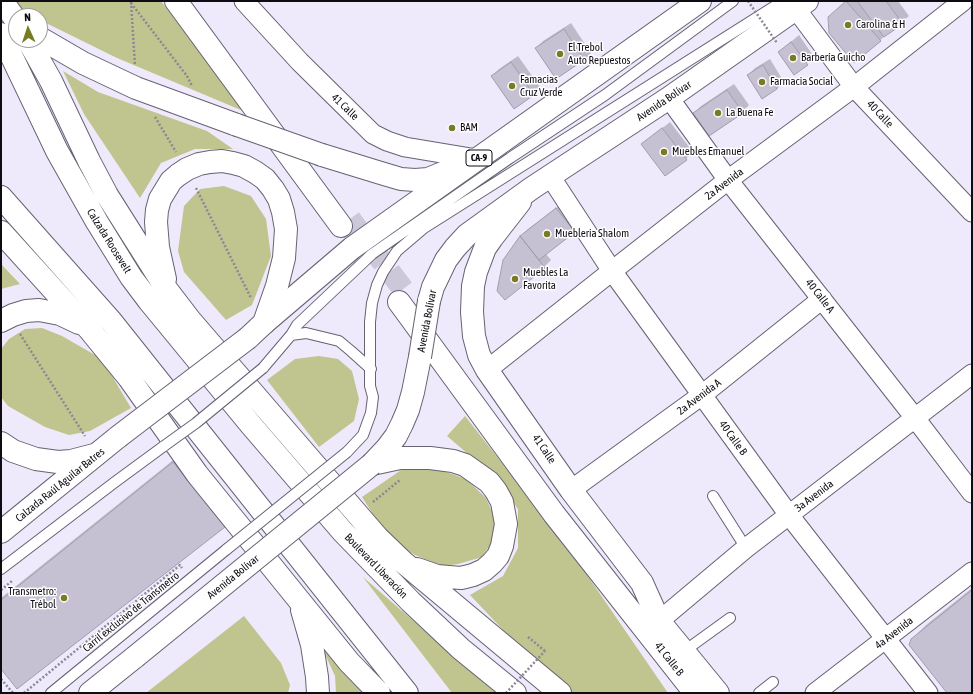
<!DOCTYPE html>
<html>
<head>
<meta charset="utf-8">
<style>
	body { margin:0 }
	#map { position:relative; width:973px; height:694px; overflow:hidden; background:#efe9fc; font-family:"Asap Condensed",sans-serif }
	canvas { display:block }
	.frame { position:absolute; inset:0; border:2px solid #0e0c12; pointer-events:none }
	.north { position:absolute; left:8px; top:8px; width:40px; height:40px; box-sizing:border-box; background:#fff; border:1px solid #9f9ea0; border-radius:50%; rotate:357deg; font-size:11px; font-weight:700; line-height:16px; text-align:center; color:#0e0c12 }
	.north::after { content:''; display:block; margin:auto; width:14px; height:18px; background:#787b24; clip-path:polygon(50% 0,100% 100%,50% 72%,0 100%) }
</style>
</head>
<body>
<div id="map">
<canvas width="973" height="694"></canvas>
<div class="frame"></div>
<div class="north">N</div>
</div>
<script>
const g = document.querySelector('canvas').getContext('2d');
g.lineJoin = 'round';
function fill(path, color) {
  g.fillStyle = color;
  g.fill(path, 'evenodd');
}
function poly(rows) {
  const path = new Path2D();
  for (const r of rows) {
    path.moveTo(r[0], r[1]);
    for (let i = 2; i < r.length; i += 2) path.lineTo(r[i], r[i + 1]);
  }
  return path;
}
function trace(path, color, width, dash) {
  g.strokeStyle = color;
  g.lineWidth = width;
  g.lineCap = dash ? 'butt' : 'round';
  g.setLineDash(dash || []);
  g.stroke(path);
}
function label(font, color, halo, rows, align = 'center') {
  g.font = font + ' "Asap Condensed",sans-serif';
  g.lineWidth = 3;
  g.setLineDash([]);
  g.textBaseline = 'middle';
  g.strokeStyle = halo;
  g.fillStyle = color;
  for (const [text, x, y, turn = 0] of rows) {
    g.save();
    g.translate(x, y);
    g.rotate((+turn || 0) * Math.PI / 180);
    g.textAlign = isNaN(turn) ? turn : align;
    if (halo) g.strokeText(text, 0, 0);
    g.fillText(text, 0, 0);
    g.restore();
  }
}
const forest = poly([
	[15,1,161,1,248,113,117,58,40,20,40,16,32,16,22,11],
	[63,71,98,92,207,131,233,149,195,149,161,163,140,198,84,114],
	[224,186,251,196,266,219,271,256,252,305,226,320,184,272,178,251,184,206,200,189],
	[1,264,20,284,1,289],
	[42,328,62,336,102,359,131,408,90,431,69,435,45,427,8,406,1,397,1,349,9,339,25,329],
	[319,356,338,359,352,371,359,399,354,421,319,447,267,380,295,359],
	[465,416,565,543,668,693,569,693,543,672,470,595,503,576,518,548,518,509,498,480,447,436],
	[404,468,435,468,466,479,486,498,495,518,496,537,482,557,458,564,442,566,415,555,400,546,376,519,362,497],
	[363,577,496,693,452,693],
	[244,616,281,663,290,685,288,693,146,693],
	[319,641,362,693,336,693,335,676]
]);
const shadow = poly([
	[846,1,898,1,909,16,854,62,829,17],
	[571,23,591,53,584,60,536,48,543,41],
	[799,35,814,57,795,73,779,52],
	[518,56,540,87,533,94,492,76,499,69],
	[770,59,784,82,777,89,748,75,755,68],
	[734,84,749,105,742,112,694,113,701,106],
	[670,122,693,152,686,159,642,144],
	[564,202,575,231,546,254,551,260,544,267,505,299,520,237,528,229],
	[187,449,238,512,224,526,1,667,1,598],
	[972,588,972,693,949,693,912,639,926,625]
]);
const building = poly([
	[846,1,881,41,854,63,829,33,828,17,846,1],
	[857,1,886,1,903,24,884,37,857,1],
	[564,29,584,60,556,79,535,48,564,29],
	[791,42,808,65,794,75,778,52,791,42],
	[511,62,534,95,514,109,491,76,511,62],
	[763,65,777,89,762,99,747,75,763,65],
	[727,90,743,113,709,136,693,113,727,90],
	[662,128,687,160,665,176,641,144,662,128],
	[556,208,575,232,539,260,520,236,556,208],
	[520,236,545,268,505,300,497,291,503,260,520,236],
	[173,462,225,527,17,689,1,669,1,600,173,462],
	[972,590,972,693,947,693,909,645,911,639,972,590]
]);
const secondaryTunnel = poly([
	[350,219,409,297]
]);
const path = poly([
	[131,2,135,66],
	[131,3,187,76,192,86],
	[155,117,176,152],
	[196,188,251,298],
	[20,334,85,436],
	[373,502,400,480],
	[1,590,12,581],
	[528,637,545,651],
	[1,679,13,693],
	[24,693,180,565,182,568]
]);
const service = poly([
	[291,335,306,333,339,341,351,351,371,369],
	[263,368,291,335,297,325,372,254,510,158,605,95,733,1],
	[347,452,363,435,371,413,373,397,370,386,370,322,372,303,377,285,383,272,397,251,424,228,783,1],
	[713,496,746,548],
	[1,569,115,482,164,446],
	[683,652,730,618],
	[51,693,227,549],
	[759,693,773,682]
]);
const minor = poly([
	[244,1,300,62,373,134,387,141,405,147,477,159],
	[796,9,854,87,972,212],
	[669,98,728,180,915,418,972,493],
	[550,176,612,271,789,515,928,693],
	[487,370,612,271,728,180,854,87,963,1],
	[571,490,702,395,822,299],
	[659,621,746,548,972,374],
	[815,693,972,572]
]);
const secondary = poly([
	[176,1,341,226],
	[520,202,492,238,485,248,476,272,473,286,472,312,474,336,479,355,487,370,571,490,642,583,659,621,718,693],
	[399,302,554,514,695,693]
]);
const primary = poly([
	[429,301,433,287,446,260,455,248,467,235,532,188,669,98,807,1],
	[264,323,352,248,700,1],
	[372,464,387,448,396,436,402,424,408,410,413,392,420,357]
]);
const trunk = poly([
	[2,1,16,20],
	[1,34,57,151,97,222,131,277,149,301,251,425,343,532,411,602,461,649,515,693],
	[40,38,83,63,136,88,237,125],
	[28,40,51,81,89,161,107,195,167,290,190,320,378,538,403,562,560,693],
	[322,155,384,174,401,179,415,180,428,179,477,159],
	[1,197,111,321,407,693],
	[1,232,89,329,129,378,197,474,349,662,379,693],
	[165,279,158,247,156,222,157,210,160,199,171,181,178,175,187,169,199,164,210,162,222,161,233,163,244,166,255,172,265,179,273,189,279,199,283,212,286,229,284,258,277,286,264,323,248,338],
	[1,321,13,315,26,311,39,310,60,314,79,323],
	[1,443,13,451,36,459,58,462,71,461,94,455],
	[372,464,400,458,430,458,453,461,465,465,489,482,496,491,502,502,506,524,502,546,498,556,492,563,484,570,473,575,461,578,437,576,417,569],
	[1,532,118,437],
	[302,610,312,645,317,677,318,693],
	[90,693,135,657]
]);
const pathBridge = poly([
	[748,1,777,43],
	[506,693,545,651]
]);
const serviceBridge = poly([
	[164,446,196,423,263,368],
	[227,549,347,452]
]);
const primaryBridge = poly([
	[420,357,429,301]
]);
const trunkBridge = poly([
	[237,125,322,155],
	[118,437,248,338],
	[135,657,372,464]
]);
const markers = [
	[848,25,4,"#787b24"],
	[560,54,4,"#787b24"],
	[793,58,4,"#787b24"],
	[762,82,4,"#787b24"],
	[512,86,4,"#787b24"],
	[718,113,4,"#787b24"],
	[452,128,4,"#787b24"],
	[664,152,4,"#787b24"],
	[547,234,4,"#787b24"],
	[515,279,4,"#787b24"],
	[64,598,4,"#787b24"]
];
const shields = [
	[479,158,26]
];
const shieldNames = [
	["CA-9",479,158]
];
const poiNames = [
	["Carolina & H",856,25],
	["El Trebol",568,48],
	["Auto Repuestos",568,61],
	["Barbería Guicho",801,58],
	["Famacias",520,80],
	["Cruz Verde",520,93],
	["Farmacia Social",770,82],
	["La Buena Fe",726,113],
	["BAM",460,128],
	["Muebles Emanuel",672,152],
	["Muebleria Shalom",555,234],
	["Muebles La",523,273],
	["Favorita",523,286],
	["Transmetro:",56,592,"right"],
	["Trébol",56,605,"right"]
];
const streetNames = [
	["Avenida Bolívar",664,101,-34],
	["41 Calle",345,107,44],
	["40 Calle",880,114,47],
	["2a Avenida",724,184,-37],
	["Calzada Roosevelt",109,241,58],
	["40 Calle A",820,296,52],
	["Avenida Bolívar",427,321,-79],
	["2a Avenida A",699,397,-37],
	["40 Calle B",733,438,54],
	["41 Calle",544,449,56],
	["Calzada Raúl Aguilar Batres",60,485,-39],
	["3a Avenida",814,496,-37],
	["Boulevard Liberación",376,566,46],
	["Avenida Bolívar",233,577,-39],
	["Carril exclusivo de Transmetro",131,612,-39],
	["4a Avenida",894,633,-38],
	["41 Calle B",669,659,52]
];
fill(forest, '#c0c48e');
fill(shadow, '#0003');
fill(building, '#c6c0d3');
trace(building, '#a29cae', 1);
trace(secondaryTunnel, '#cdc8d9', 22, [22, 11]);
trace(service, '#676172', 12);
trace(minor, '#676172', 21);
trace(secondary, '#676172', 24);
trace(primary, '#676172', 24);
trace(trunk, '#676172', 24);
trace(path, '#8b8794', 2.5, [2, 2]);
trace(service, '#fff', 10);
trace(minor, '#fff', 19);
trace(secondary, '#fff', 22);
trace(primary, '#fff', 22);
trace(trunk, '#fff', 22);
trace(serviceBridge, '#676172', 12, []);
trace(primaryBridge, '#676172', 24, []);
trace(trunkBridge, '#676172', 24, []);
trace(pathBridge, '#8b8794', 2.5, [2, 2]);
trace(serviceBridge, '#fff', 10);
trace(primaryBridge, '#fff', 22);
trace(trunkBridge, '#fff', 22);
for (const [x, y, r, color] of markers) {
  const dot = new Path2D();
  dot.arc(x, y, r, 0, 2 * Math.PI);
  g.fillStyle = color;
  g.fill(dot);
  trace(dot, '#fff', 1.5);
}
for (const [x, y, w] of shields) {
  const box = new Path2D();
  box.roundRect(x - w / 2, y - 8, w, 16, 3);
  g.fillStyle = '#fff';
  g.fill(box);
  trace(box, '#0e0c12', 1);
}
label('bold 10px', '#0e0c12', null, shieldNames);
label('11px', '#0e0c12', '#fff', poiNames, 'left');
label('11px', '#0e0c12', '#fff', streetNames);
</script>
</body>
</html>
